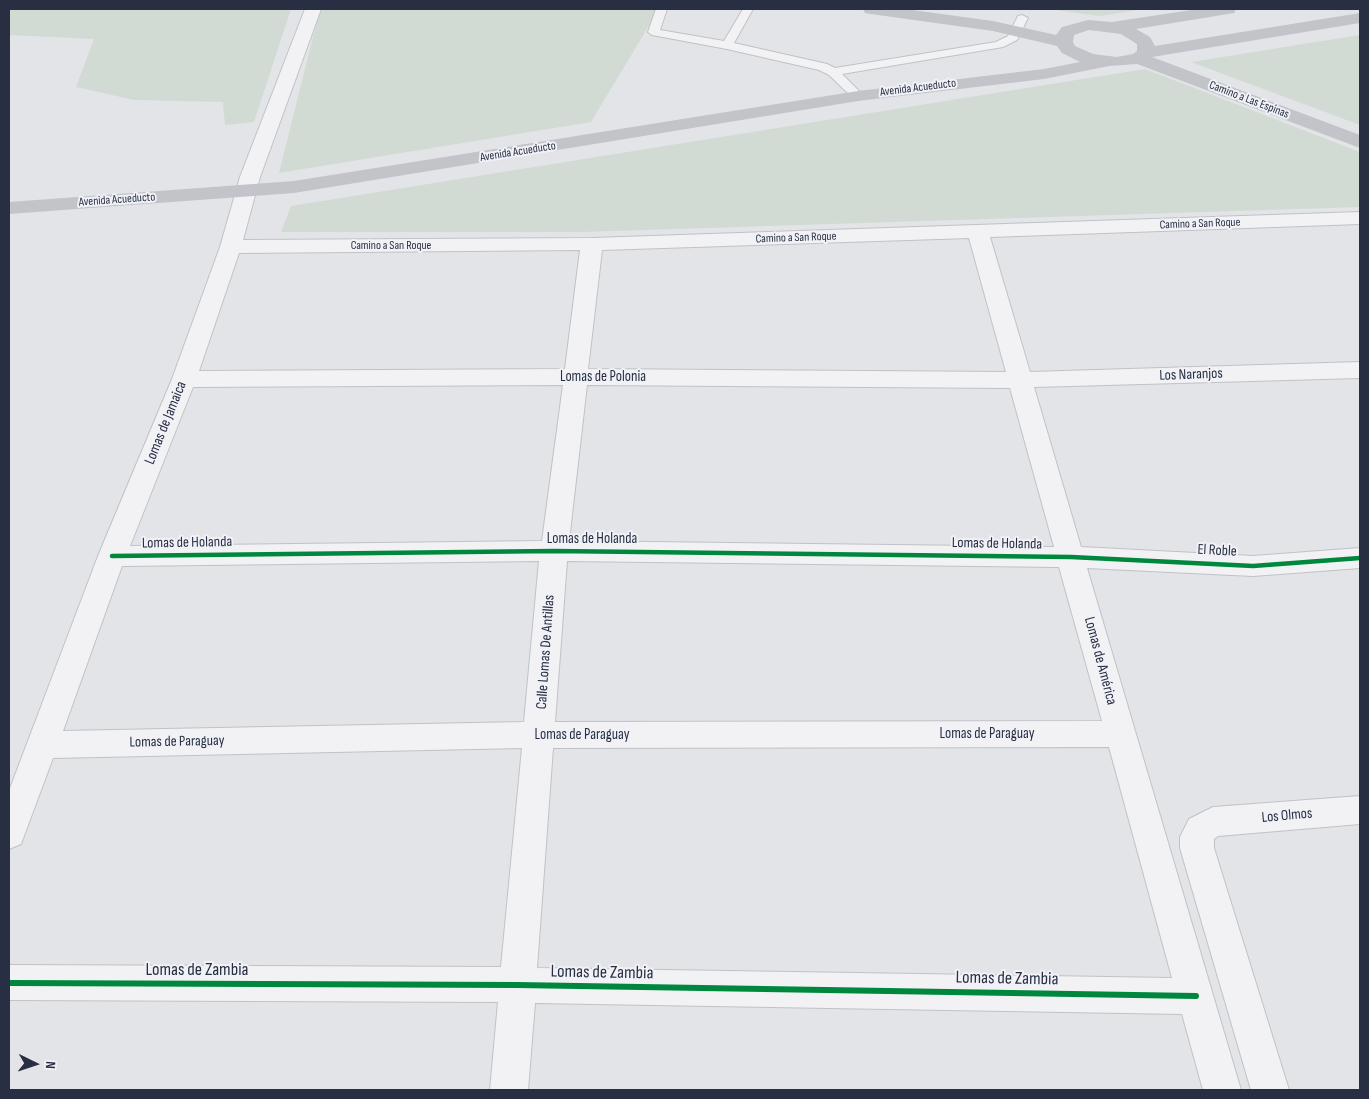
<!DOCTYPE html>
<html>
<head>
<meta charset="utf-8">
<style>
	body { margin:0 }
	#map { position:relative; width:1369px; height:1099px; overflow:hidden; background:#e2e4e8; font-family:"Sofia Sans Condensed",sans-serif }
	canvas { display:block }
	.frame { position:absolute; inset:0; border:10px solid #282f42; pointer-events:none }
	.north { position:absolute; left:10px; top:1039px; width:50px; height:50px; -webkit-text-stroke:4px #f0f2f7; paint-order:stroke; rotate:94deg; font-size:14px; font-weight:700; line-height:20px; text-align:center; color:#282f42 }
	.north::after { content:''; display:block; margin:auto; width:18px; height:22px; background:#282f42; clip-path:polygon(50% 0,100% 100%,50% 72%,0 100%) }
</style>
</head>
<body>
<div id="map">
<canvas width="1369" height="1099"></canvas>
<div class="frame"></div>
<div class="north">N</div>
</div>
<script>
const g = document.querySelector('canvas').getContext('2d');
g.lineJoin = 'round';
function fill(path, color) {
  g.fillStyle = color;
  g.fill(path, 'evenodd');
}
function poly(rows) {
  const path = new Path2D();
  for (const r of rows) {
    path.moveTo(r[0], r[1]);
    for (let i = 2; i < r.length; i += 2) path.lineTo(r[i], r[i + 1]);
  }
  return path;
}
function trace(path, color, width, dash) {
  g.strokeStyle = color;
  g.lineWidth = width;
  g.lineCap = dash ? 'butt' : 'round';
  g.setLineDash(dash || []);
  g.stroke(path);
}
function label(font, color, halo, rows, align = 'center') {
  g.font = font + ' "Sofia Sans Condensed",sans-serif';
  g.lineWidth = 4;
  g.setLineDash([]);
  g.textBaseline = 'middle';
  g.strokeStyle = halo;
  g.fillStyle = color;
  for (const [text, x, y, turn = 0] of rows) {
    g.save();
    g.translate(x, y);
    g.rotate((+turn || 0) * Math.PI / 180);
    g.textAlign = isNaN(turn) ? turn : align;
    if (halo) g.strokeText(text, 0, 0);
    g.fillText(text, 0, 0);
    g.restore();
  }
}
const green = poly([
	[11,9,291,9,254,122,225,125,223,102,134,100,76,87,94,39,9,35,9,13],
	[320,9,659,9,591,122,279,173],
	[1049,9,1144,9,1099,16],
	[1360,35,1360,125,1191,62],
	[1145,69,1360,152,1360,207,582,232,281,232,291,206]
]);
const lane = poly([
	[656,9,667,9,660,30,724,41,743,9,753,9,734,43,827,64,835,68,996,42,1008,36,1018,16,1022,15,1028,18,1017,40,1003,47,842,74,864,96,858,100,854,99,829,75,819,70,727,49,652,35,648,32,656,9]
]);
const street = poly([
	[305,9,321,9,260,177,243,240,592,238,1360,212,1360,224,990,237,1030,372,1360,362,1360,378,1034,387,1081,547,1253,556,1360,548,1360,568,1253,576,1087,568,1241,1090,1203,1090,1182,1014,535,1003,528,1090,490,1090,498,1002,9,1000,9,965,501,967,522,748,53,758,21,844,9,849,9,791,98,556,172,379,220,247,240,177,305,9],
	[969,238,1006,372,588,369,602,250,969,238],
	[580,250,565,369,199,371,239,253,580,250],
	[563,385,542,541,130,546,193,387,563,385],
	[587,385,1010,388,1054,547,569,541,587,385],
	[539,561,524,722,63,731,122,566,539,561],
	[567,561,1059,567,1102,721,555,722,567,561],
	[1109,747,1172,978,537,968,553,748,1109,747],
	[1360,796,1360,824,1218,836,1214,839,1214,848,1289,1090,1251,1090,1180,848,1180,837,1189,819,1213,807,1360,796]
]);
const secondary = poly([
	[863,9,905,9,993,21,1056,35,1062,27,1088,20,1112,22,1198,9,1236,9,1234,13,1228,14,1136,29,1150,37,1155,46,1360,13,1360,23,1152,57,1360,135,1360,148,1137,64,1109,66,1044,79,858,101,294,193,9,214,9,202,294,181,858,91,1044,69,1080,62,1062,53,1057,46,993,31,871,14,865,13,863,9],
	[1089,30,1121,34,1137,44,1137,51,1133,54,1117,57,1093,54,1075,46,1073,42,1074,35,1089,30]
]);
const cyclewayFar1 = poly([
	[112,556,554,551,1071,557,1253,566,1360,558]
]);
const cycleway = poly([
	[9,983,517,985,1196,996]
]);
const farStreetnames = [
	["Avenida Acueducto",918,88,-7],
	["Camino a Las Espinas",1249,100,21],
	["Avenida Acueducto",518,152,-9],
	["Avenida Acueducto",117,200,-4],
	["Camino a San Roque",1200,224,-2],
	["Camino a San Roque",796,238,-2],
	["Camino a San Roque",391,246]
];
const streetNames = [
	["Los Naranjos",1191,375,-2],
	["Lomas de Polonia",603,377],
	["Lomas de Jamaica",166,423,-68],
	["Lomas de Holanda",592,539],
	["Lomas de Holanda",187,543,-1],
	["Lomas de Holanda",997,544,1],
	["El Roble",1217,551,3],
	["Calle Lomas De Antillas",546,652,-86],
	["Lomas de América",1100,661,75],
	["Lomas de Paraguay",987,734],
	["Lomas de Paraguay",582,735],
	["Lomas de Paraguay",177,742,-1],
	["Los Olmos",1287,816,-5]
];
const nearStreetnames = [
	["Lomas de Zambia",197,970],
	["Lomas de Zambia",602,973,1],
	["Lomas de Zambia",1007,979,1]
];
fill(green, '#d2dbd3');
trace(lane, '#c0c2c6', 2);
trace(street, '#c0c2c6', 2);
fill(lane, '#f2f2f4');
fill(street, '#f2f2f4');
fill(secondary, '#c3c4ca');
trace(cyclewayFar1, '#00873e', 4.5);
trace(cycleway, '#00873e', 6);
label('12px', '#282f42', '#f0f2f7', farStreetnames);
label('15px', '#282f42', '#f0f2f7', streetNames);
label('18px', '#282f42', '#f0f2f7', nearStreetnames);
</script>
</body>
</html>
